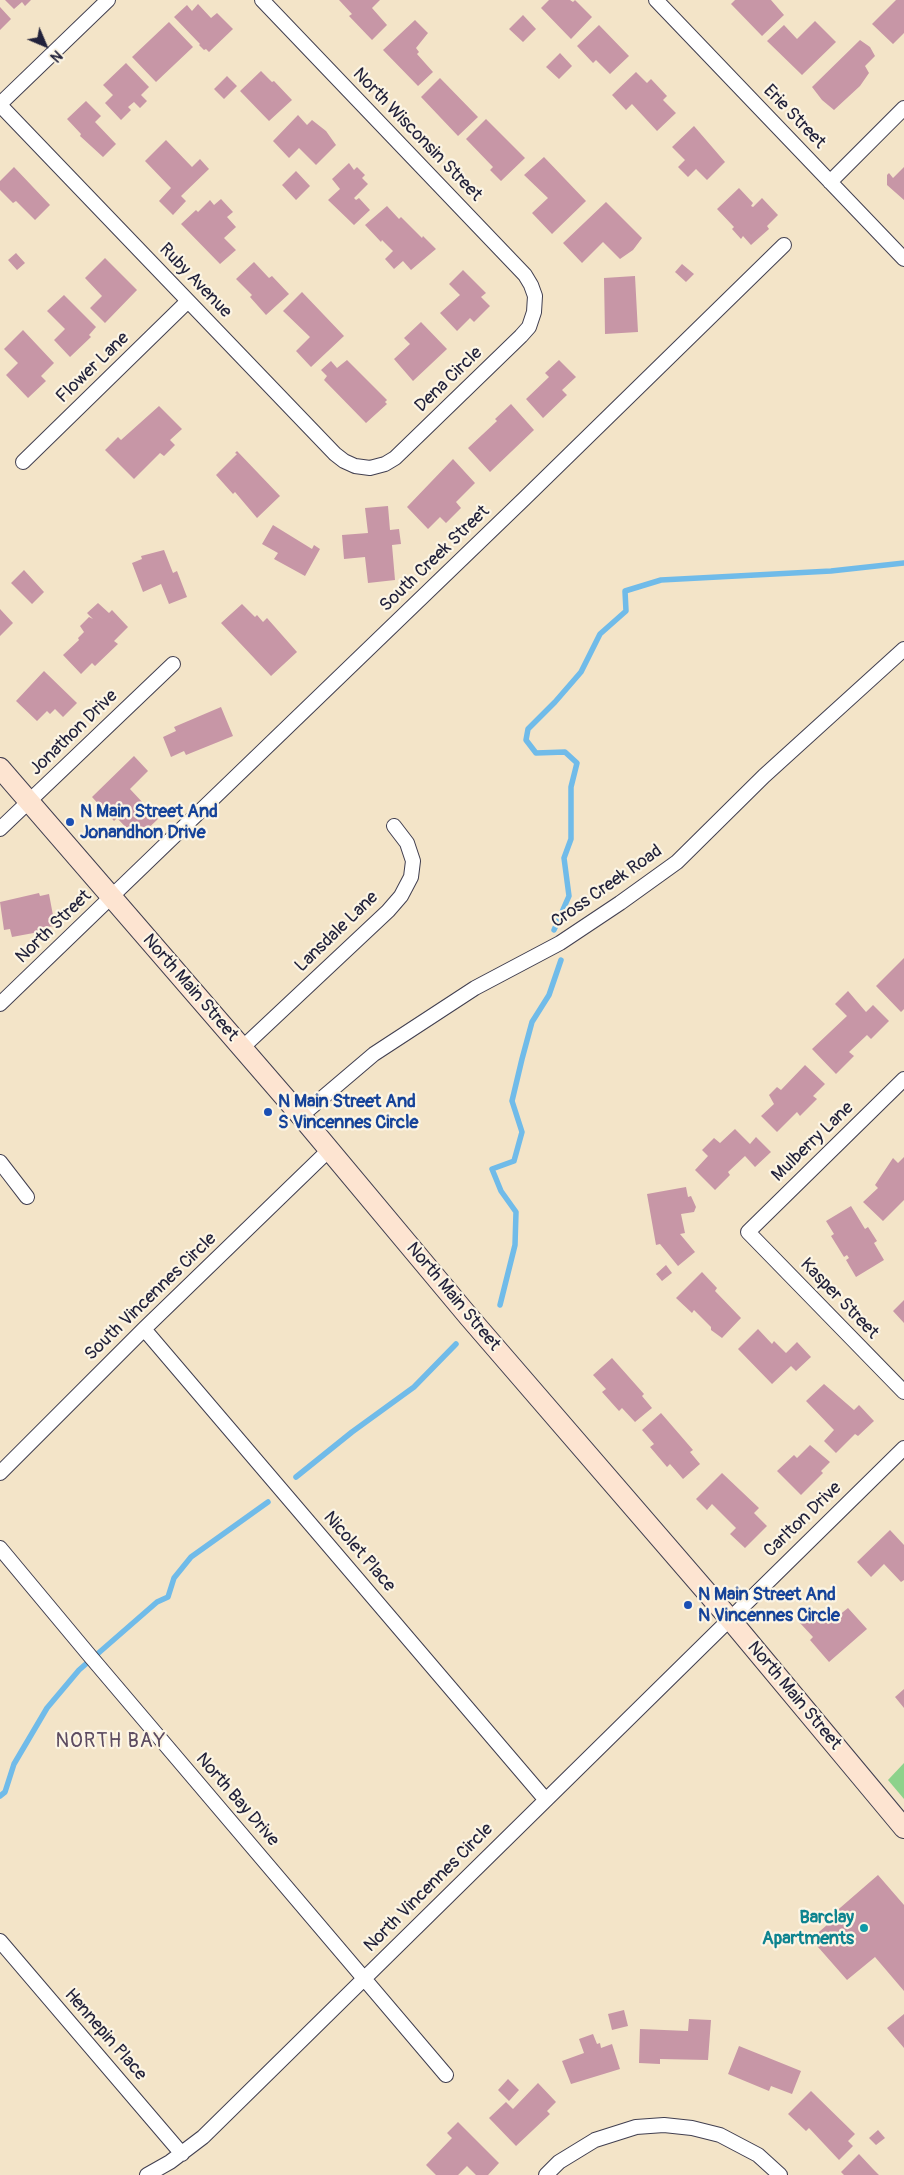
<!DOCTYPE html>
<html>
<head>
<meta charset="utf-8">
<style>
	body { margin:0 }
	#map { position:relative; width:904px; height:2175px; overflow:hidden; background:#f3e4c8; font-family:Pangolin,sans-serif }
	canvas { display:block }
	.north { position:absolute; left:20px; top:20px; width:50px; height:50px; -webkit-text-stroke:4px #fcf5e5; paint-order:stroke; rotate:135deg; font-size:14px; font-weight:700; line-height:20px; text-align:center; color:#22223b }
	.north::after { content:''; display:block; margin:auto; width:18px; height:22px; background:#22223b; clip-path:polygon(50% 0,100% 100%,50% 72%,0 100%) }
</style>
</head>
<body>
<div id="map">
<canvas width="904" height="2175"></canvas>
<div class="north">N</div>
</div>
<script>
const g = document.querySelector('canvas').getContext('2d');
g.lineJoin = 'round';
function fill(path, color) {
  g.fillStyle = color;
  g.fill(path, 'evenodd');
}
function poly(rows) {
  const path = new Path2D();
  for (const r of rows) {
    path.moveTo(r[0], r[1]);
    for (let i = 2; i < r.length; i += 2) path.lineTo(r[i], r[i + 1]);
  }
  return path;
}
function trace(path, color, width, dash) {
  g.strokeStyle = color;
  g.lineWidth = width;
  g.lineCap = dash ? 'butt' : 'round';
  g.setLineDash(dash || []);
  g.stroke(path);
}
function label(font, color, halo, rows, align = 'center') {
  g.font = font + ' Pangolin,sans-serif';
  g.lineWidth = 4.5;
  g.setLineDash([]);
  g.textBaseline = 'middle';
  g.strokeStyle = halo;
  g.fillStyle = color;
  for (const [text, x, y, turn = 0] of rows) {
    g.save();
    g.translate(x, y);
    g.rotate((+turn || 0) * Math.PI / 180);
    g.textAlign = isNaN(turn) ? turn : align;
    if (halo) g.strokeText(text, 0, 0);
    g.fillText(text, 0, 0);
    g.restore();
  }
}
const green = poly([
	[904,1763,904,1799,888,1780]
]);
const stream = poly([
	[554,930,569,896,564,858,571,839,571,787,577,763,565,752,536,753,526,740,528,729,555,702,581,672,600,634,626,611,625,591,661,580,831,571,904,563],
	[500,1305,515,1245,516,1212,501,1191,492,1169,514,1161,522,1132,512,1101,522,1059,532,1022,549,995,561,960],
	[296,1477,352,1432,414,1387,456,1344],
	[0,1796,5,1792,14,1764,47,1708,79,1670,157,1602,168,1597,174,1578,191,1557,268,1502]
]);
const building = poly([
	[5,0,31,0,25,6,22,2,14,9],
	[339,0,380,0,372,8,387,25,372,40,349,16,352,14],
	[549,0,570,0,573,2,575,0,592,17,571,39,541,8],
	[735,0,771,0,784,15,762,36,731,4],
	[896,0,904,0,904,33,893,44,872,24],
	[198,4,211,18,217,13,233,29,209,52,206,49,204,50,199,45,200,44,174,17,187,5,192,11],
	[0,7,11,19,0,30],
	[523,15,536,29,523,42,509,29],
	[415,20,428,33,416,48,419,52,417,54,433,72,418,86,383,50],
	[815,21,836,42,802,75,767,41,784,25,797,39],
	[169,22,193,47,156,82,132,57],
	[599,25,629,56,610,74,596,60,593,63,577,46],
	[860,40,870,47,875,56,865,66,869,73,860,86,834,110,822,100,812,87],
	[560,53,572,66,559,79,546,67],
	[126,63,149,87,141,95,147,101,140,108,134,102,128,107,131,110,121,120,105,103,113,95,103,85],
	[261,71,272,82,274,81,292,100,269,121,240,91],
	[636,72,647,83,651,79,667,96,663,100,676,113,657,131,632,104,626,110,612,95],
	[227,76,237,86,224,99,214,89],
	[440,78,478,117,458,136,421,97],
	[86,101,101,116,95,122,116,144,103,157,80,136,81,134,67,119],
	[298,115,307,125,312,120,326,131,336,145,316,165,299,148,289,158,273,141],
	[486,119,525,158,501,181,490,170,493,167,466,139],
	[694,126,725,162,707,180,696,169,688,177,678,167,685,160,672,147],
	[166,140,192,167,200,159,209,169,181,196,186,201,173,215,159,201,171,188,145,161],
	[544,157,586,201,552,234,532,213,548,198,524,175],
	[349,163,354,170,357,167,365,175,362,178,368,184,354,198,356,200,359,198,370,210,354,225,328,200,340,189,332,179],
	[14,167,50,205,35,220,16,201,13,203,0,190,0,181],
	[904,167,904,200,887,185,887,175,889,173,893,178],
	[296,171,310,186,296,200,282,185],
	[739,188,753,203,751,206,753,207,762,198,778,215,767,226,769,229,751,245,743,236,741,239,732,229,734,227,717,209],
	[221,199,233,212,227,217,236,227,224,238,236,250,220,264,181,224,196,210,198,212,210,200,214,205],
	[606,202,642,238,633,250,620,259,603,242,582,263,563,243],
	[387,206,399,219,401,217,422,238,423,236,436,249,411,270,403,261,394,269,385,259,393,251,382,240,381,242,365,225],
	[16,253,25,263,17,270,8,260],
	[105,258,137,290,105,323,90,308,102,296,85,278],
	[254,262,269,278,272,276,289,294,266,315,250,297,252,295,236,279],
	[682,264,694,274,686,282,675,272],
	[463,270,486,293,481,297,490,306,474,322,470,318,457,331,440,313,460,295,449,284],
	[635,276,638,332,605,334,604,278],
	[302,292,344,336,311,367,296,351,310,337,283,311],
	[64,295,96,327,89,335,91,337,70,357,54,340,65,329,47,311],
	[421,322,447,349,413,381,394,359,410,344,404,338],
	[23,330,54,363,41,376,46,381,28,398,6,375,18,363,4,349],
	[347,360,387,400,385,402,387,404,366,423,324,380,327,376,321,370,331,361,337,368],
	[559,360,576,377,562,390,567,395,543,418,526,399,549,377,545,373],
	[511,404,534,430,490,472,468,448,497,421,495,419],
	[159,406,182,429,170,440,175,445,164,456,160,453,134,479,105,450,118,437,121,440],
	[237,451,280,496,257,518,235,492,233,494,216,475,237,454,235,453],
	[453,459,475,483,456,502,461,508,446,523,440,517,428,529,407,507],
	[388,506,390,530,399,529,401,544,392,545,395,580,368,583,365,557,344,559,342,535,368,533,365,508],
	[273,525,312,549,314,545,320,549,305,576,274,559,278,553,262,544],
	[164,550,173,573,177,571,187,597,169,604,161,584,143,592,132,563,142,559,141,556],
	[24,570,44,592,32,604,11,583],
	[98,603,109,613,112,610,128,627,114,641,118,644,95,666,92,663,81,674,63,655,79,640,78,638,84,632,80,626,89,617,93,619,87,613],
	[242,604,255,617,257,615,263,622,267,618,297,652,271,676,221,623],
	[0,609,13,623,0,636],
	[44,671,77,703,63,717,55,709,50,714,47,711,37,721,16,701],
	[221,707,233,736,186,755,184,751,171,757,163,737,176,731,174,727],
	[134,756,148,771,130,789,158,819,137,839,117,818,114,821,92,797],
	[39,893,40,896,49,894,55,926,38,928,39,932,12,937,10,929,4,930,0,902],
	[904,958,904,1009,901,1012,876,986],
	[848,991,866,1012,873,1005,889,1021,871,1039,867,1035,849,1052,854,1056,836,1074,812,1049,847,1016,835,1004],
	[805,1065,825,1084,813,1096,817,1099,800,1116,797,1112,777,1132,761,1116,774,1104,769,1095,777,1087,781,1090],
	[735,1129,750,1144,756,1137,771,1152,755,1167,745,1156,728,1172,730,1175,715,1190,695,1170,708,1156,702,1150,714,1138,720,1143],
	[904,1157,904,1200,883,1221,863,1202,878,1188,875,1185,893,1158,898,1163],
	[686,1187,688,1197,691,1196,696,1207,694,1212,681,1214,685,1233,680,1234,695,1252,678,1266,660,1244,656,1245,647,1194],
	[851,1206,865,1229,868,1227,877,1241,874,1243,884,1260,856,1277,846,1260,849,1258,847,1255,844,1257,831,1236,834,1234,826,1221],
	[666,1265,672,1273,662,1281,656,1274],
	[702,1272,717,1288,715,1291,741,1318,722,1338,711,1330,711,1327,694,1310,692,1313,676,1298],
	[904,1300,904,1323,893,1311],
	[758,1329,772,1344,774,1341,786,1353,797,1342,811,1357,796,1371,791,1366,772,1384,738,1349],
	[612,1358,644,1394,642,1396,652,1408,635,1422,622,1408,619,1411,602,1392,606,1389,593,1375],
	[824,1384,854,1410,859,1405,874,1421,858,1436,855,1434,836,1453,824,1441,834,1430,806,1401],
	[661,1413,693,1450,690,1452,700,1464,683,1479,670,1464,667,1467,650,1447,654,1444,642,1430],
	[810,1445,830,1462,821,1471,823,1473,801,1495,777,1471,794,1455,797,1458],
	[722,1473,759,1508,754,1513,767,1526,745,1548,730,1534,736,1528,712,1504,707,1510,696,1499],
	[890,1530,904,1545,904,1580,901,1582,884,1564,871,1577,857,1562],
	[848,1608,867,1629,829,1662,810,1640,813,1637,800,1623,815,1609,828,1624],
	[904,1689,904,1708,895,1697],
	[878,1875,904,1905,904,1991,875,1957,847,1980,811,1939,836,1917,833,1914],
	[624,2010,628,2026,612,2030,608,2014],
	[904,2014,904,2048,887,2028],
	[689,2019,711,2020,708,2060,660,2059,660,2064,639,2063,640,2029,688,2031],
	[593,2034,597,2044,600,2043,601,2048,612,2044,620,2069,571,2084,562,2061,584,2053,579,2039],
	[739,2046,801,2071,792,2094,771,2086,769,2091,728,2074],
	[508,2079,519,2090,509,2101,498,2090],
	[538,2083,556,2102,547,2111,550,2114,516,2146,489,2118,506,2102,513,2109],
	[811,2091,855,2134,848,2141,853,2146,839,2160,809,2128,806,2131,788,2114],
	[458,2122,499,2163,488,2175,476,2175,467,2166,458,2175,436,2175,426,2165,452,2138,447,2133],
	[878,2130,885,2138,876,2145,869,2138],
	[859,2154,873,2169,879,2175,844,2175,841,2172]
]);
const minor = poly([
	[656,0,904,259],
	[0,104,108,0],
	[0,105,335,454,344,461,355,466,370,468,385,464,395,458,521,336,529,327,534,312,535,296,531,285,525,275,262,0],
	[830,182,904,108],
	[23,462,188,301],
	[0,829,173,664],
	[0,1004,525,498,784,245],
	[242,1048,388,911,401,896,411,877,413,861,407,843,394,826],
	[904,1079,748,1232,904,1392],
	[301,1116,374,1054,475,988,560,943,620,903,677,862,764,776,904,649],
	[0,1162,27,1197],
	[144,1329,545,1799],
	[0,1473,144,1329,329,1150],
	[0,1548,90,1656,446,2075],
	[0,1941,182,2154],
	[147,2175,170,2162,203,2137,904,1448],
	[546,2175,559,2162,595,2140,636,2127,664,2125,692,2128,720,2135,758,2155,780,2175]
]);
const secondary = poly([
	[0,768,301,1116,469,1317,729,1618,904,1828]
]);
const markers = [
	[70,822,5,"#1a4fb4"],
	[268,1112,5,"#1a4fb4"],
	[688,1605,5,"#1a4fb4"],
	[864,1928,5,"#0f9aa8"]
];
const streetNames = [
	["Erie Street",794,117,46],
	["North Wisconsin Street",417,135,46],
	["Ruby Avenue",195,281,46],
	["Flower Lane",93,368,-44],
	["Dena Circle",449,380,-44],
	["South Creek Street",435,559,-44],
	["Jonathon Drive",74,733,-44],
	["Cross Creek Road",607,887,-35],
	["North Street",54,927,-44],
	["Lansdale Lane",337,932,-44],
	["North Main Street",190,988,49],
	["Mulberry Lane",813,1142,-44],
	["South Vincennes Circle",151,1297,-44],
	["North Main Street",453,1297,50],
	["Kasper Street",839,1299,46],
	["Carlton Drive",803,1520,-44],
	["Nicolet Place",359,1552,49],
	["North Main Street",794,1696,50],
	["North Bay Drive",237,1800,49],
	["North Vincennes Circle",429,1888,-45],
	["Hennepin Place",105,2035,49]
];
const transitNames = [
	["N Main Street And",80,812],
	["Jonandhon Drive",80,833],
	["N Main Street And",278,1102],
	["S Vincennes Circle",278,1123],
	["N Main Street And",698,1595],
	["N Vincennes Circle",698,1616]
];
const cultureNames = [
	["Barclay",854,1918],
	["Apartments",854,1939]
];
const quarterNames = [
	["NORTH BAY",111,1742]
];
fill(green, '#8dd28b');
trace(stream, '#70bbe9', 5.5);
fill(building, '#c796a6');
trace(minor, '#413f50', 16);
trace(secondary, '#413f50', 22);
trace(minor, '#fff', 14);
trace(secondary, '#fde4d1', 20);
for (const [x, y, r, color] of markers) {
  const dot = new Path2D();
  dot.arc(x, y, r, 0, 2 * Math.PI);
  g.fillStyle = color;
  g.fill(dot);
  trace(dot, '#fcf5e5', 2);
}
label('18px', '#22223b', '#fcf5e5', streetNames);
label('bold 18px', '#164399', '#fcf5e5', transitNames, 'left');
label('bold 18px', '#0d838f', '#fcf5e5', cultureNames, 'right');
g.letterSpacing = '1px';
label('20px', '#5c4b60', '#fcf5e5', quarterNames);
g.letterSpacing = '0px';
</script>
</body>
</html>
